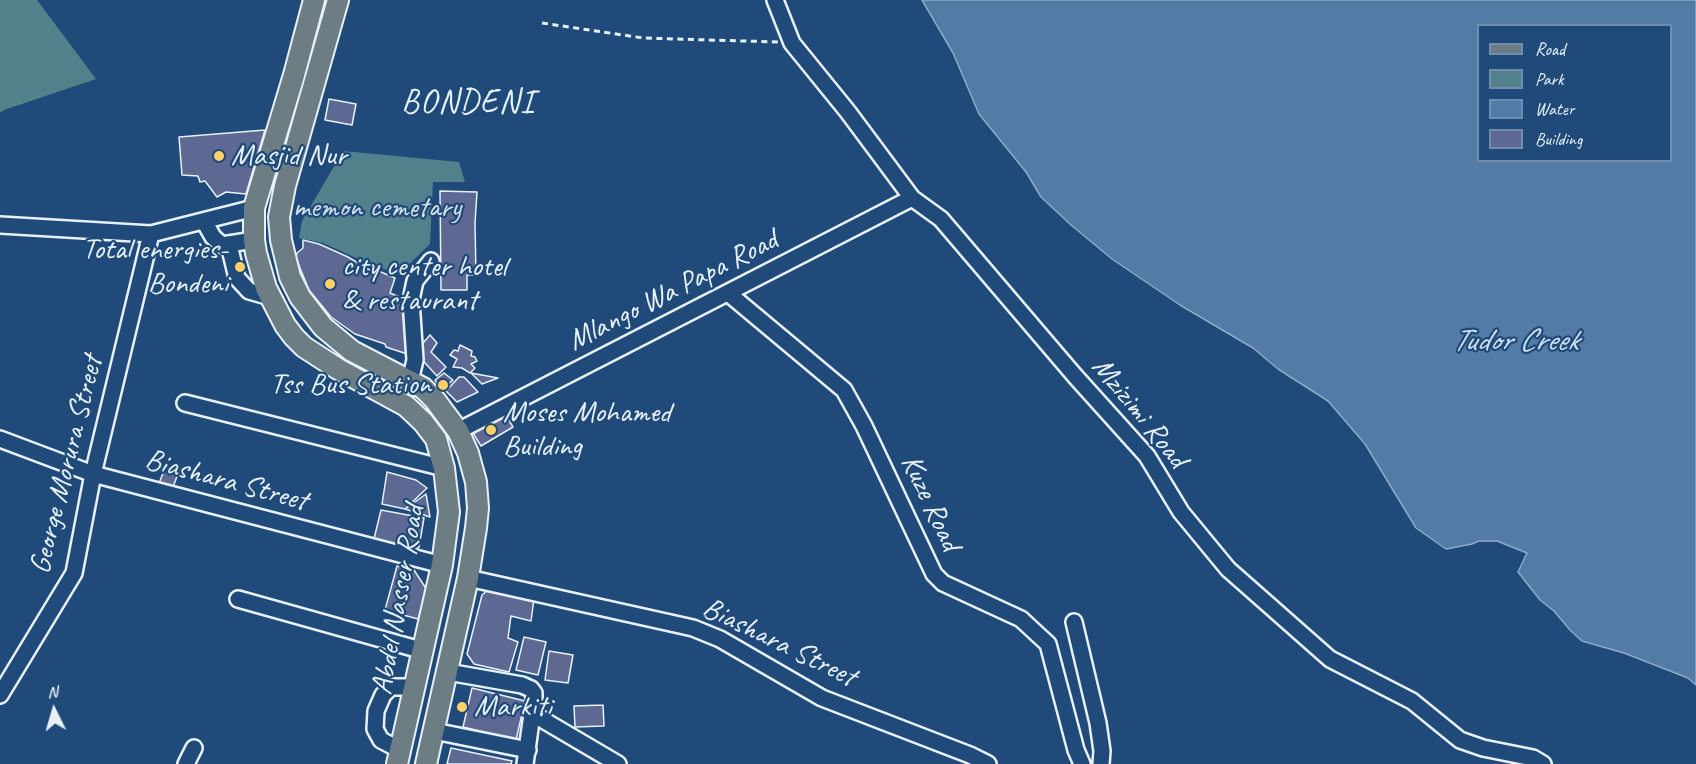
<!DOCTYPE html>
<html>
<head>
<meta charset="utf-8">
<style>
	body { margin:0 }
	#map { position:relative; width:1696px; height:764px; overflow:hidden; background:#1f4a7a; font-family:Caveat,sans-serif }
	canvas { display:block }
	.legend { position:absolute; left:1477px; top:24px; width:195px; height:138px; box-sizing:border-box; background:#1f4a7a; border:2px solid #6f8dac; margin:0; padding:8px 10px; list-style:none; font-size:18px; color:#e8f1f8 }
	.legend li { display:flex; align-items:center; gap:12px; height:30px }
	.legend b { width:30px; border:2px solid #6f8dac }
	.north { position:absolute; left:24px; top:680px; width:60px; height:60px; -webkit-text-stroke:4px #1f4a7a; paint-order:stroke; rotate:355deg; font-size:16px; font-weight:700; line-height:24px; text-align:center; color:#e8f1f8 }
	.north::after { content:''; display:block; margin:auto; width:21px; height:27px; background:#e8f1f8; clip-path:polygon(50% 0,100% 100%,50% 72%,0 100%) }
</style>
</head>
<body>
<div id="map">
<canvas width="1696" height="764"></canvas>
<ul class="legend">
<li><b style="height:8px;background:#6c7e84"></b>Road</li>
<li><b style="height:16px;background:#53818b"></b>Park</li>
<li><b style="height:16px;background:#527ba6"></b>Water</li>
<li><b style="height:16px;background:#5d6893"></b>Building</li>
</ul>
<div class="north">N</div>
</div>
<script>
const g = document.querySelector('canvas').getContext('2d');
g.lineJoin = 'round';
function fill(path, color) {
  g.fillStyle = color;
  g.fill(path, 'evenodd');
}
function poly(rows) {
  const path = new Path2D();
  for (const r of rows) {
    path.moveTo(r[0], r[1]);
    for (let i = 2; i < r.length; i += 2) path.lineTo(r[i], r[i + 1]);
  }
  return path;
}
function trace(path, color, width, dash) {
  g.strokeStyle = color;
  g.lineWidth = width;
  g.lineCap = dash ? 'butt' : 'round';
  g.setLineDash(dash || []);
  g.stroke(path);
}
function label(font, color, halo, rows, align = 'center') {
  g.font = font + ' Caveat,sans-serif';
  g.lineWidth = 4.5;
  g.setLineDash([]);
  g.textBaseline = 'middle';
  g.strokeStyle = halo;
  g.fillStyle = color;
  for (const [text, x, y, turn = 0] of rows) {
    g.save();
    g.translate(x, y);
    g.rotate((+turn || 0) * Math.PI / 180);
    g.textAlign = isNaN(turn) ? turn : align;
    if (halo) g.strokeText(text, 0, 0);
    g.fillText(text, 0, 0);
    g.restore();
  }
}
const green = poly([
	[0,0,37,0,96,79,4,110,0,113],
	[343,151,459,162,465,182,433,182,430,244,399,274,372,265,323,243,299,238,302,221]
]);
const water = poly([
	[922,0,1696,0,1696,685,1688,678,1624,653,1582,641,1570,630,1554,611,1540,600,1518,572,1527,553,1497,541,1479,541,1472,544,1446,549,1416,528,1365,444,1328,401,1278,369,1253,348,1180,305,1112,259,1071,225,1041,197,1026,172,979,114,953,53,922,0],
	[1478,26,1670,26,1670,160,1478,160,1478,26]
]);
const building = poly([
	[329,99,356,104,352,125,325,120,329,99],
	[265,130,246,194,226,192,217,197,205,181,200,182,198,176,182,175,179,137,265,130],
	[440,191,477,192,475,223,476,275,467,275,467,290,441,290,440,191],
	[303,240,319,244,348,257,373,272,381,272,395,278,390,293,402,298,413,356,386,347,385,344,355,334,331,317,309,290,300,268,296,257,297,253,303,248,303,240],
	[430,335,437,343,431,352,446,367,437,376,415,352,430,335],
	[460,345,472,351,471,356,475,357,477,361,471,364,475,368,470,373,462,368,453,367,457,359,450,355,454,350,458,351,460,345],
	[444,373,453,380,442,390,435,380,444,373],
	[471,373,498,378,482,384,471,373],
	[459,377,464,377,478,392,457,402,446,391,459,377],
	[503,410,513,427,481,446,473,433,474,427,503,410],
	[165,468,179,471,172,490,158,486,165,468],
	[387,472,416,480,427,488,405,509,382,504,387,472],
	[426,494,430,517,405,509,426,494],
	[381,510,424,518,419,547,409,552,373,543,381,510],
	[397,566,414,570,427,590,418,619,385,610,397,566],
	[490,588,534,599,531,621,511,616,508,638,518,642,509,672,474,664,467,654,482,595,490,588],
	[524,637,546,642,538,675,516,670,524,637],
	[549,651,573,655,568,683,545,680,549,651],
	[472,688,525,701,516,740,463,727,472,688],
	[603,705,604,726,575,727,574,706,603,705],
	[451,748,512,761,511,764,447,764,451,748]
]);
const path = poly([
	[542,23,643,38,778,42]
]);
const minor = poly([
	[775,0,792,43,848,112,912,198,941,219,1075,376,1147,456,1181,512,1228,569,1330,659,1412,701,1460,740,1483,748,1533,758,1543,764],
	[204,221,213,237,222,245,254,240],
	[0,225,151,234,254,208],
	[229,245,237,278,249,291,270,297],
	[728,293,844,390,864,426,934,574,943,583,1021,619,1048,644,1076,750,1082,764],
	[410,381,415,360,411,300,415,281,431,261],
	[185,403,444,468],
	[458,431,912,198],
	[0,439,93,474,442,565],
	[468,578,693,628,720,639,822,698,970,755,988,764],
	[238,599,424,651],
	[1074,622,1098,723,1102,751,1101,764],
	[448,672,522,685,531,689,534,693,534,700,525,764],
	[0,695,74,573,93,474,151,234],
	[533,714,618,764],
	[434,731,528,750],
	[400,750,381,740,375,729,376,711,383,695,391,687,415,687],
	[186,764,194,748]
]);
const major = poly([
	[314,0,294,75,254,208,254,240,256,253,266,288,285,325,294,337,304,347,338,369,406,406,423,422,436,439,444,468,449,512,442,565,397,764],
	[338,0,285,186,279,217,281,240,290,277,300,297,323,327,352,351,423,388,435,400,458,431,468,453,476,482,478,508,476,528,468,578,426,764]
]);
const markers = [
	[219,156,6,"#ffd166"],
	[240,267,6,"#ffd166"],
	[330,284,6,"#ffd166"],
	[443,385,6,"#ffd166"],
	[491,430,6,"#ffd166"],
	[462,707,6,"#ffd166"]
];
const poiNames = [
	["Masjid Nur",231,156],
	["Total energies-",228,250,"right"],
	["Bondeni",228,284,"right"],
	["city center hotel",342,267],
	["& restaurant",342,301],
	["Tss Bus Station",431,385,"right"],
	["Moses Mohamed",503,413],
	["Building",503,447],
	["Markiti",474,707]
];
const parkNames = [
	["memon cemetary",377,208]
];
const streetNames = [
	["Mlango Wa Papa Road",673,291,-27],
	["Mzizimi Road",1139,413,51],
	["George Morura Street",67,465,-76],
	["Biashara Street",226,481,15],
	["Kuze Road",930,503,65],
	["Abdel Nasser Road",399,600,-80],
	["Biashara Street",779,643,26]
];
const waterNames = [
	["Tudor Creek",1515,342]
];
const quarterNames = [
	["BONDENI",468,103]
];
fill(green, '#53818b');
fill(water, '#527ba6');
trace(water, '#8eaac7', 1.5);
fill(building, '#5d6893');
trace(building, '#e8f1f8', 1.5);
trace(minor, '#e8f1f8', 20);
trace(major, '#e8f1f8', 24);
trace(path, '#e8f1f8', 3, [6, 4.5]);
trace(minor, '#1f4a7a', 15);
trace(major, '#6c7e84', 20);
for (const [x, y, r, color] of markers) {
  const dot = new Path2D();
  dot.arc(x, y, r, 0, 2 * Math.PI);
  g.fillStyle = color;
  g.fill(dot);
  trace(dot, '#1f4a7a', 2);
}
label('30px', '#e8f1f8', '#1f4a7a', poiNames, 'left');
label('30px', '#d2e0e8', '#1f4a7a', parkNames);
label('30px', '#e8f1f8', '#1f4a7a', streetNames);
label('italic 32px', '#d2dfec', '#1f4a7a', waterNames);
g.letterSpacing = '1.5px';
label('33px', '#e8f1f8', '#1f4a7a', quarterNames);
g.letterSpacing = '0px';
</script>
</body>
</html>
